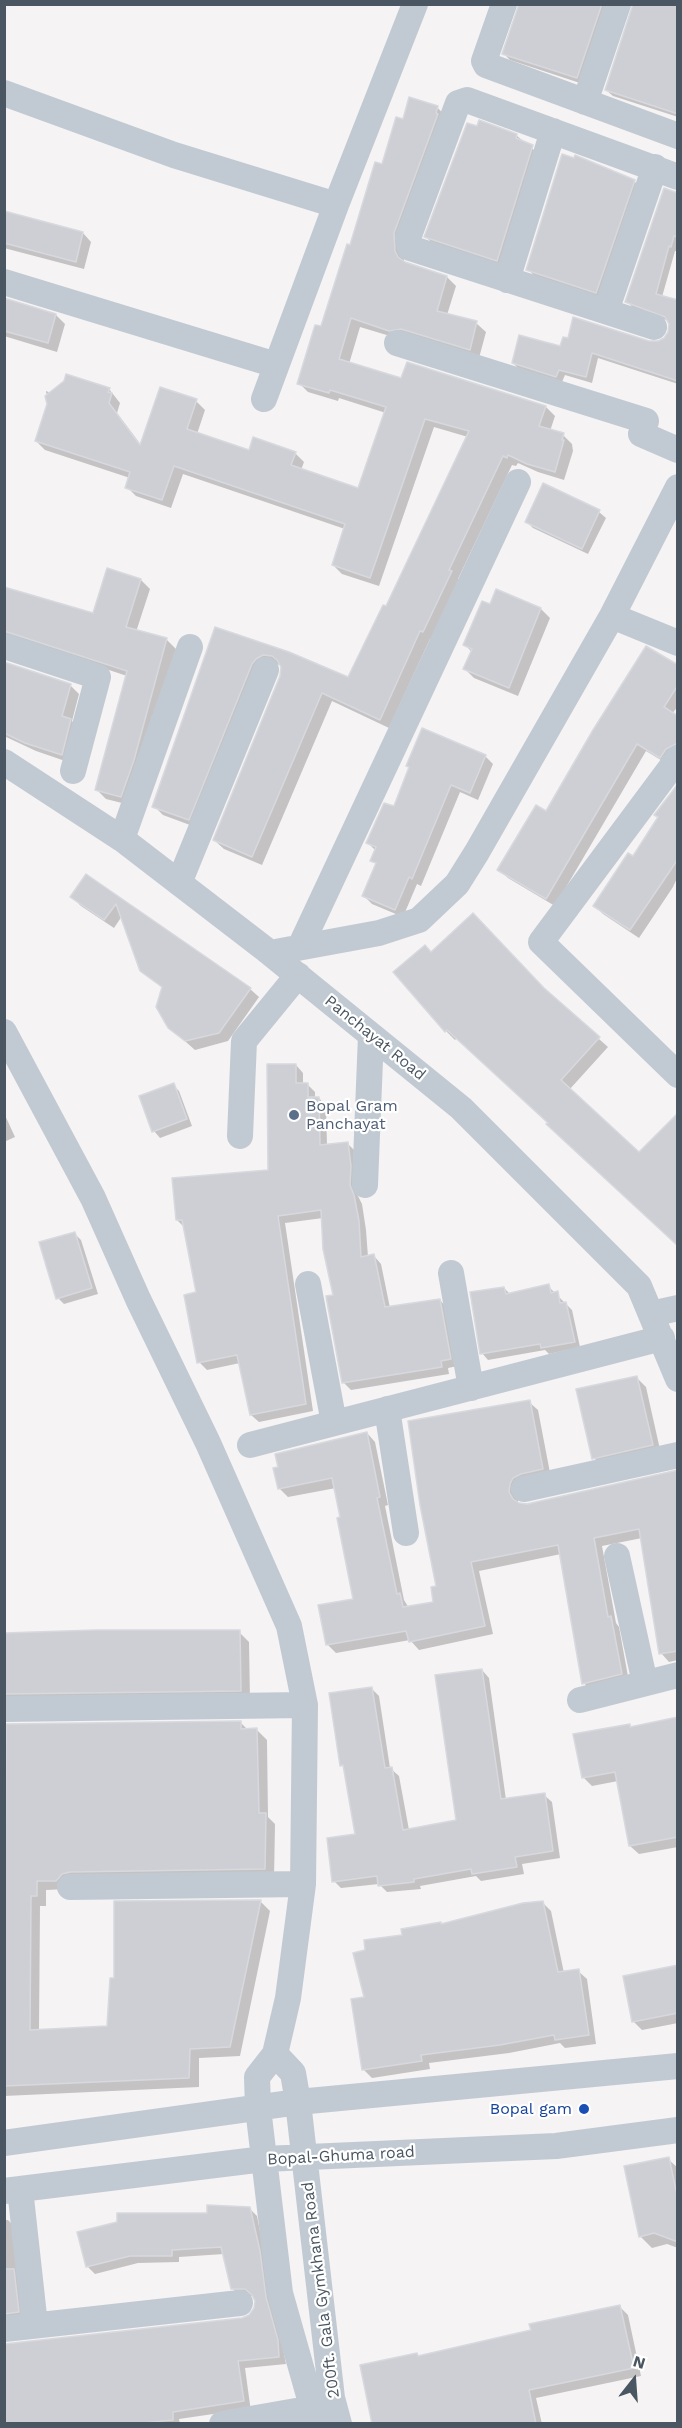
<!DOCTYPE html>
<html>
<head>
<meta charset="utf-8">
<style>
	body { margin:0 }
	#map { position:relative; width:682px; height:2428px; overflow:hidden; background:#f5f3f3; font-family:"Work Sans",sans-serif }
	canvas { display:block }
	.frame { position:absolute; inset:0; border:6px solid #4a5661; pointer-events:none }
	.north { position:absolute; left:604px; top:2350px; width:60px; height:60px; -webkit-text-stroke:4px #fff; paint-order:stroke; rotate:17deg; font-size:16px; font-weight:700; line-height:24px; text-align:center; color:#4a5661 }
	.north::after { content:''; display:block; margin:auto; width:21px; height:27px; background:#4a5661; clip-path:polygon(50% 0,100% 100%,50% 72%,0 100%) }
</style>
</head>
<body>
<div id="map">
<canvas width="682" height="2428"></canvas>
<div class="frame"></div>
<div class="north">N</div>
</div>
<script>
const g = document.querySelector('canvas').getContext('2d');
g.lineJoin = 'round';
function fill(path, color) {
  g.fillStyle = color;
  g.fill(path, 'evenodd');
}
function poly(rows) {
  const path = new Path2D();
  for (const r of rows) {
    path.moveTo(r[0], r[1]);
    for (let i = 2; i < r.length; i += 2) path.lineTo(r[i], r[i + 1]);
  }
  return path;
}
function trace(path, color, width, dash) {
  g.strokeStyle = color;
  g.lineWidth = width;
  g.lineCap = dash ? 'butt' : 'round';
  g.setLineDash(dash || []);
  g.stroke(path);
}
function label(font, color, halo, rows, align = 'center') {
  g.font = font + ' "Work Sans",sans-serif';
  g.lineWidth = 4.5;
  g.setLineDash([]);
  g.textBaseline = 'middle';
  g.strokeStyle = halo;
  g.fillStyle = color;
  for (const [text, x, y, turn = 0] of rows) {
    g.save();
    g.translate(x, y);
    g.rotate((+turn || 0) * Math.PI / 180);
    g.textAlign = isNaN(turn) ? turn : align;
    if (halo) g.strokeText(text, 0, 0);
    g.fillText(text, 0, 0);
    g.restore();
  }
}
const shadow = poly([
	[520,4,610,4,583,84,510,60,504,54],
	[678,4,678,117,613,96,606,90],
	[437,107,446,117,402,243,404,261,405,264,447,277,456,286,447,315,476,323,486,332,479,358,400,339,360,327,349,364,402,380,546,407,555,416,550,431,563,435,572,444,573,451,564,480,538,472,518,463,516,466,512,465,458,579,460,581,432,640,430,639,389,728,332,701,262,865,224,849,214,840,281,676,281,665,273,664,198,828,163,815,154,806,216,629,349,679,387,608,468,437,434,427,379,586,342,574,333,565,345,529,183,474,171,508,136,496,127,487,130,478,45,450,36,441,48,404,46,391,61,397,109,389,120,403,117,413,141,445,196,401,205,410,197,434,250,452,295,453,304,462,301,470,359,490,386,413,339,398,338,401,308,392,299,383,322,328,383,166,404,121],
	[516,135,541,156,506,269,435,246,426,237],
	[634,181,643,190,606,301,537,279,528,269],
	[665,190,678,193,678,251,675,251,662,297,678,302,678,384,598,358,592,383,565,375,562,382,519,369,513,363,562,348,658,343,665,339,669,333,669,321,633,308,627,301],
	[4,213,83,233,91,242,84,269,4,248],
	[4,299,56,315,65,324,57,352,4,336],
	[544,485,599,512,606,518,588,554,533,528,527,522],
	[141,580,150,589,136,632,167,640,176,649,142,770,130,805,106,799,97,790,127,676,19,640,4,643,4,589,94,615],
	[497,591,541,609,550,618,518,696,474,678,465,669,472,652,465,645,491,606],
	[4,663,70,685,79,694,72,721,80,729,71,763,36,751,4,736],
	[678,667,678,706,672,714,678,718,678,755,669,765,646,751,555,906,508,878,499,869],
	[485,756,493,764,478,800,460,792,421,886,417,884,403,917,372,904,364,896,377,865,372,860,376,851,368,843,395,808],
	[678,786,678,876,673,887,639,938,603,914,595,906,634,858],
	[86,876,250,989,259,997,228,1041,195,1050,169,1027,163,988,141,970,122,916,114,928,81,906,72,897],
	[432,954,546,992,608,1047,569,1090,678,1245,549,1123,457,1038,455,1040,446,1031],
	[296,1065,303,1073,303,1084,307,1084,315,1092,315,1098,319,1098,326,1106,327,1146,347,1143,355,1151,357,1194,362,1204,366,1230,368,1257,374,1256,381,1264,390,1308,440,1300,447,1308,458,1366,448,1368,449,1374,351,1390,343,1382,335,1296,323,1218,285,1223,313,1411,259,1422,251,1415,240,1363,207,1370,199,1362,198,1293,185,1228,177,1220,270,1172],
	[173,1085,179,1091,192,1126,160,1138,154,1131,141,1097],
	[4,1113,15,1137,4,1142],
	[75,1234,81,1240,98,1294,64,1304,58,1298],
	[548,1286,572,1310,580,1347,549,1354,545,1350,488,1360,482,1353,504,1288,510,1294],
	[637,1378,646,1387,661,1454,603,1467,594,1458],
	[529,1402,538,1410,551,1478,518,1494,518,1503,527,1505,678,1472,678,1660,669,1662,661,1653,642,1538,602,1546,616,1623,619,1627,629,1682,592,1692,584,1683,561,1554,479,1571,493,1634,419,1650,410,1640,336,1653,327,1644,355,1600,336,1488,288,1497,279,1488,367,1433,375,1442,388,1505,385,1506,404,1600,409,1608,435,1603,438,1587],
	[239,1632,249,1642,250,1700,4,1707,4,1634],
	[482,1670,489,1678,506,1800,544,1795,552,1802,560,1858,522,1864,524,1874,481,1881,476,1876,420,1886,421,1889,387,1892,379,1884,341,1888,334,1881,357,1835,345,1768,342,1765,371,1688,379,1696,390,1768,399,1776,409,1830,457,1822],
	[678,1718,678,1847,639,1854,630,1846,618,1781,592,1786,583,1777,629,1725,632,1728],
	[240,1722,248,1730,257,1730,267,1740,268,1817,275,1824,274,1879,46,1890,46,1906,40,1906,39,2031,109,2027,260,1901,270,1911,240,2056,199,2058,199,2087,4,2096,4,1725],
	[542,1902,551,1911,564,1973,578,1971,587,1979,596,2044,565,2048,560,2043,509,2053,429,2063,430,2069,372,2078,363,2069,365,1999,404,1936,440,1923,442,1925],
	[678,1967,678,2023,642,2030,633,2021],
	[668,2159,678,2168,678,2248,667,2244,652,2248,640,2236],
	[249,2208,257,2216,286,2364,245,2368,251,2412,220,2413,179,2419,180,2424,4,2424,249,2317,255,2310,256,2301,254,2296,240,2296,232,2288,224,2254,179,2257,179,2262,138,2263,95,2274,88,2267,79,2233],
	[4,2220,8,2220,15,2227,25,2319,4,2323],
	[619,2306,628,2315,641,2376,536,2398,542,2424,373,2424,417,2354,420,2357,533,2332]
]);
const building = poly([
	[519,4,602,4,577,78,502,54,519,4],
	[633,4,678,4,678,114,605,90,633,4],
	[409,97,438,106,436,113,438,114,394,233,395,251,398,257,405,262,447,276,437,311,477,321,470,350,401,329,389,331,351,318,339,359,401,378,407,362,546,406,539,426,564,433,562,440,564,440,555,472,527,464,508,455,507,458,503,456,449,570,452,571,423,632,420,631,380,720,322,693,252,857,213,840,280,676,281,667,277,660,272,656,263,655,256,659,252,664,189,820,152,807,215,627,289,652,348,677,383,605,386,606,469,431,425,419,370,578,332,565,345,524,174,466,162,500,125,488,130,472,35,441,47,404,45,396,64,381,66,374,110,388,108,392,112,393,109,403,140,445,160,387,197,399,187,429,249,450,253,437,296,452,291,465,358,488,386,407,330,390,329,393,297,384,315,325,321,326,347,244,350,245,375,162,382,164,396,117,403,119,409,97],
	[479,120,517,134,516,138,533,145,497,261,424,237,467,123,477,126,479,120],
	[562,154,574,158,575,155,635,180,596,293,526,270,562,154],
	[664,188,678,193,678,237,674,236,671,247,669,246,656,294,678,300,678,381,592,353,586,377,559,370,556,377,512,363,519,335,560,346,563,337,568,338,573,317,649,341,658,341,664,338,668,332,669,324,665,317,625,302,664,188],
	[4,211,83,232,76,262,4,243,4,211],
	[4,298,56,314,48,343,4,331,4,298],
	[543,483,600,510,582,549,525,522,543,483],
	[107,568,141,579,126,627,167,638,134,760,121,797,95,790,127,671,4,631,4,587,93,613,107,568],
	[496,589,541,608,509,688,463,669,472,649,463,645,482,601,490,604,496,589],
	[646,646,678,665,678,685,664,707,678,716,678,743,666,749,660,758,637,744,546,899,497,870,536,805,546,811,593,730,646,646],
	[4,662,71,684,62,716,71,719,62,755,25,743,4,733,4,662],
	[422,728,486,755,470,793,451,785,412,879,409,877,395,910,362,896,376,863,370,861,376,847,366,843,384,803,394,806,409,767,406,766,422,728],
	[678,784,678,859,630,930,593,906,628,853,633,856,658,817,654,815,678,784],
	[86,874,251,988,219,1033,185,1041,168,1028,156,1007,162,987,140,971,116,904,104,920,70,897,86,874],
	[473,913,544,988,600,1037,561,1080,639,1152,678,1113,678,1246,546,1124,548,1123,447,1030,445,1032,393,972,425,945,431,952,473,913],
	[267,1064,296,1064,296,1083,308,1083,308,1097,319,1097,320,1145,348,1142,351,1166,350,1185,354,1195,359,1221,361,1257,374,1254,385,1307,440,1299,451,1359,441,1361,442,1367,342,1383,327,1302,326,1296,333,1295,323,1249,321,1210,278,1216,306,1404,250,1415,237,1355,197,1363,184,1295,196,1292,182,1220,176,1220,172,1178,268,1170,267,1064],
	[174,1083,187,1119,152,1132,139,1096,174,1083],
	[75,1232,92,1288,56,1299,39,1242,75,1232],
	[549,1284,551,1293,558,1291,560,1303,566,1302,575,1342,541,1348,540,1344,480,1354,470,1292,504,1287,506,1294,549,1284],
	[637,1376,653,1445,592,1459,576,1389,637,1376],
	[530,1400,543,1469,521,1474,513,1478,510,1484,509,1492,513,1499,519,1503,527,1504,678,1470,678,1651,659,1654,639,1529,594,1538,608,1617,611,1616,622,1674,582,1684,558,1545,471,1562,485,1626,409,1642,406,1631,326,1645,318,1605,353,1599,337,1518,340,1517,332,1478,278,1489,273,1468,278,1467,275,1454,367,1432,380,1497,377,1498,397,1594,400,1593,403,1607,433,1602,431,1587,436,1586,420,1505,408,1421,530,1400],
	[96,1630,240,1630,241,1691,4,1694,4,1633,96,1630],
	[482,1669,501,1799,545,1793,553,1851,515,1857,517,1867,472,1874,471,1869,414,1879,414,1882,378,1886,377,1876,332,1882,327,1838,355,1834,343,1765,340,1766,329,1693,372,1687,385,1768,392,1767,403,1830,456,1820,435,1675,482,1669],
	[678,1717,678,1837,629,1846,615,1772,582,1778,573,1734,630,1724,630,1727,678,1717],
	[241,1721,241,1729,257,1728,259,1813,266,1813,265,1869,70,1872,62,1874,56,1881,37,1881,37,1896,31,1896,30,2030,107,2026,110,1978,114,1978,114,1901,261,1900,230,2047,190,2049,189,2078,4,2086,6,1724,241,1721],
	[543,1901,558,1972,579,1969,589,2035,555,2040,554,2035,500,2045,421,2055,422,2061,362,2070,351,1999,364,1997,353,1953,365,1950,364,1940,402,1935,401,1929,441,1922,441,1924,523,1903,543,1901],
	[678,1965,678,2013,632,2022,623,1976,678,1965],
	[669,2157,678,2200,678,2242,654,2233,639,2237,624,2166,669,2157],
	[207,2205,250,2207,260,2251,266,2297,278,2340,279,2357,238,2361,244,2401,173,2412,173,2420,133,2424,4,2424,4,2344,242,2318,249,2315,254,2308,255,2301,252,2295,245,2289,231,2289,221,2247,172,2250,172,2256,130,2256,86,2267,77,2232,117,2222,117,2213,207,2213,207,2205],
	[4,2269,14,2269,19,2312,4,2314,4,2269],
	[620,2305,634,2368,529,2390,536,2424,372,2424,360,2365,417,2353,418,2356,531,2330,529,2324,620,2305]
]);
const minor = poly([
	[504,4,484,61,486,65,678,136],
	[4,93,174,155,336,205],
	[585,102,618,4],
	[507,280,553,131],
	[4,282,276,365],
	[606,311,655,167],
	[654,327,410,248,408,238,458,103,467,100,678,177],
	[397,343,646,421,641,434,678,450],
	[264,399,336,205,415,4],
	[612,616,678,643],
	[4,646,98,677,73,771],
	[678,758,541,942,678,1075],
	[4,762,122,839,265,949,461,1108,639,1286,678,1379],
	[122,839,190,647],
	[179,883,266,670],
	[300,947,518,482],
	[270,953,379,933,419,920,457,884,477,852,612,616,678,487],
	[4,1032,93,1198,138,1299,208,1443,289,1626,305,1705,303,1884,288,1998,275,2054,257,2077,258,2108,280,2293,317,2424],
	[240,1136,244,1041,298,975],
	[365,1185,371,1035],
	[451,1273,471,1388],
	[308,1284,334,1423],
	[651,1314,678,1308],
	[387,1409,406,1533],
	[250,1445,662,1338],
	[524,1489,678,1455],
	[617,1556,645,1683],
	[580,1700,678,1675],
	[4,1709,305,1705],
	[70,1887,303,1884],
	[275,2054,293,2073,298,2102,332,2398,339,2424],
	[4,2143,298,2102,678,2066],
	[20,2189,35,2325],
	[4,2191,264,2159,556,2146,678,2130],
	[4,2329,240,2303],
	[222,2424,313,2408]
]);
const markers = [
	[294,1115,6,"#5c6f8a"],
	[584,2109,6,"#1a4fb4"]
];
const streetNames = [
	["Panchayat Road",375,1038,39],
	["Bopal-Ghuma road",341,2156,-3],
	["200ft. Gala Gymkhana Road",321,2290,-97]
];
const serviceNames = [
	["Bopal Gram",306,1106],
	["Panchayat",306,1124]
];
const transitNames = [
	["Bopal gam",572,2109]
];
fill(shadow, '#0003');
fill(building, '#cdcfd5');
trace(building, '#d7d9de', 1.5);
trace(minor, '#c1cad2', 26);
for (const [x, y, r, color] of markers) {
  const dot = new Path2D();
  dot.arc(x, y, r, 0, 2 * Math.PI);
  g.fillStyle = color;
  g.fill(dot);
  trace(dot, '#fff', 2);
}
label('16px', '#4a5661', '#fff', streetNames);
label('16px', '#4e5e75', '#fff', serviceNames, 'left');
label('16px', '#164399', '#fff', transitNames, 'right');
</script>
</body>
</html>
